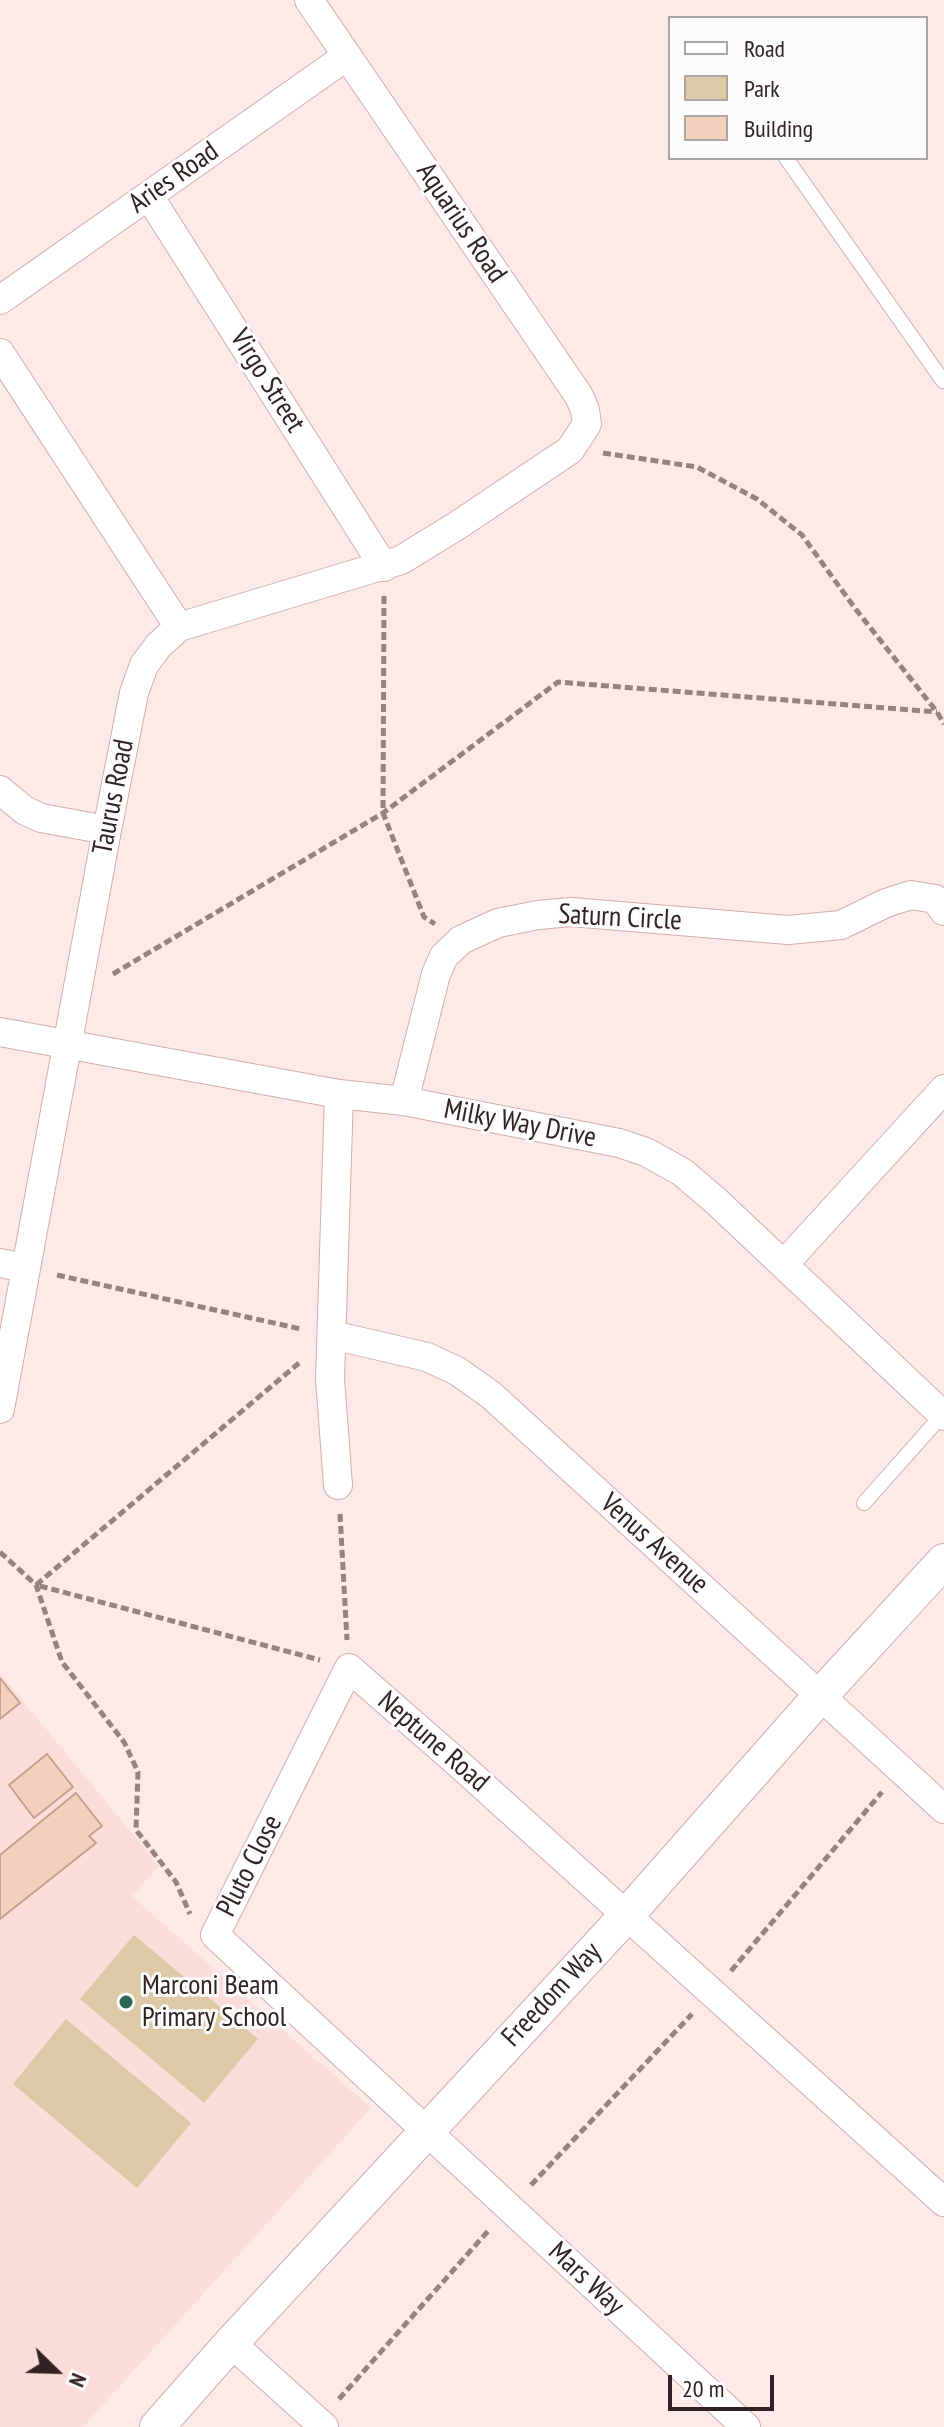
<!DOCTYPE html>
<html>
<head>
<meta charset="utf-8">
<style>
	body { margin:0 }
	#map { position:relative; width:944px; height:2427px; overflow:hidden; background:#fceae8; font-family:"PT Sans Narrow",sans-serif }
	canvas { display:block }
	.legend { position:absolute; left:668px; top:16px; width:260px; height:144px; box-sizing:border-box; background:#fcfcfc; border:2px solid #aba5a4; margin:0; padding:10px 14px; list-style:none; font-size:24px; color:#322221 }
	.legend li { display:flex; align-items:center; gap:16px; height:40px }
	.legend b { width:40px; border:2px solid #aba5a4 }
	.north { position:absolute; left:16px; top:2331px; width:80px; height:80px; -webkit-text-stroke:6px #fcfcfc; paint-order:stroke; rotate:113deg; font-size:22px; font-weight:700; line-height:32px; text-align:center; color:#322221 }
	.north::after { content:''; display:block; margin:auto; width:28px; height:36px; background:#322221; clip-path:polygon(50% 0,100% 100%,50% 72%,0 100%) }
	.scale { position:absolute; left:668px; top:2375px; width:106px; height:36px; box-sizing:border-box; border:4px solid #322221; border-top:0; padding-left:10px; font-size:24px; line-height:28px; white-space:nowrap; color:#322221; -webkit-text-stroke:6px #fcfcfc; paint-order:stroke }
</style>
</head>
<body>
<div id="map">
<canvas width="944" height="2427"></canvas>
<ul class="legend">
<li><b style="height:10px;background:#fff"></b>Road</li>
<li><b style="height:22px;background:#ddc9a6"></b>Park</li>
<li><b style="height:22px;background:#f2d0bb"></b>Building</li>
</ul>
<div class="north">N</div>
<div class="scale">20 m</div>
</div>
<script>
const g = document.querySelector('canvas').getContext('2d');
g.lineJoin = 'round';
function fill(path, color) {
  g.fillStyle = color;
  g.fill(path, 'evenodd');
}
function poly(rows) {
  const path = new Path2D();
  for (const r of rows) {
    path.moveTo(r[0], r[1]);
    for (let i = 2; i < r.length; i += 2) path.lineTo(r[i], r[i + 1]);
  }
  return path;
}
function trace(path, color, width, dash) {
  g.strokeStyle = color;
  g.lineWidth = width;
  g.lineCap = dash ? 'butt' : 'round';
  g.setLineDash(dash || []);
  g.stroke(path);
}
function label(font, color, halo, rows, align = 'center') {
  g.font = font + ' "PT Sans Narrow",sans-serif';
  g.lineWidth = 6;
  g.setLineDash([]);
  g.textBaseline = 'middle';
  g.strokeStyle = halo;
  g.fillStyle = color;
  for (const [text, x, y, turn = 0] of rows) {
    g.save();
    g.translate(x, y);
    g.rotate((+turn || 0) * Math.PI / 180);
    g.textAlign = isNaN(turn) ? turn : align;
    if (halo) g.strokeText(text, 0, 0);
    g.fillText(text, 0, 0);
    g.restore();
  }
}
const built = poly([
	[0,1673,159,1866,132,1896,371,2108,83,2427,0,2427]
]);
const green = poly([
	[134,1935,258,2039,204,2103,80,1999],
	[66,2019,191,2123,137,2188,13,2084]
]);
const building = poly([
	[0,1678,20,1703,0,1719,0,1678],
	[47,1754,73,1787,34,1818,9,1785,47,1754],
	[76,1793,102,1826,89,1836,96,1843,0,1919,0,1855,76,1793]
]);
const path = poly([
	[603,453,697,467,757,499,802,535,854,607,937,712,944,724],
	[384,596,383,813,424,917,435,924],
	[113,974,383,813,558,682,937,712],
	[57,1275,301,1329],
	[299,1363,36,1585,320,1660],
	[340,1514,347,1640],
	[0,1552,36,1585,62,1662,124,1742,138,1772,136,1830,176,1882,190,1914],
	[731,1971,882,1792],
	[531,2185,692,2014],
	[339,2399,489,2230]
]);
const service = poly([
	[786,158,943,381],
	[864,1503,944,1413]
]);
const minor = poly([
	[149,196,384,567],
	[0,300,347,56],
	[0,353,179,627],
	[0,790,24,810,41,818,107,830],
	[0,1032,339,1094,404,1101,619,1143,646,1152,682,1172,716,1201,944,1416],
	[404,1101,436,974,444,956,461,940,498,923,538,915,571,912,788,930,841,925,886,903,911,895,935,899,944,911],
	[0,1263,25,1268],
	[784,1264,944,1089],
	[332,1335,427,1357,457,1371,491,1395,944,1809],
	[0,1409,107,830,134,693,144,665,159,645,179,627,401,560,458,525,570,450,587,424,585,410,579,396,309,0],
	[338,1485,330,1379,339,1094],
	[231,2343,324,2427],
	[746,2427,215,1935,349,1668,460,1765,944,2202]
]);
const tertiary = poly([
	[157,2427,231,2343,626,1916,821,1695,944,1561]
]);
const markers = [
	[126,2002,8,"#2b6956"]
];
const streetNames = [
	["Aries Road",174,178,-35],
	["Aquarius Road",461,223,56],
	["Virgo Street",267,381,58],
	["Taurus Road",114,797,-79],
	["Saturn Circle",620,918,3],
	["Milky Way Drive",520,1124,11],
	["Venus Avenue",654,1544,42],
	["Neptune Road",433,1742,41],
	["Pluto Close",250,1866,-63],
	["Freedom Way",552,1995,-47],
	["Mars Way",586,2279,43]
];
const poiNames = [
	["Marconi Beam",142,1986],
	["Primary School",142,2018]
];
fill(built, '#fcddda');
fill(green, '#ddc9a6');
fill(building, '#f2d0bb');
trace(building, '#c2a18d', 2);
trace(service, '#d6adaa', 16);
trace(minor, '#d6adaa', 30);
trace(tertiary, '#d6adaa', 36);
trace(path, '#948381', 5, [8, 4]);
trace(service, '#fff', 14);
trace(minor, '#fff', 28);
trace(tertiary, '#fff', 34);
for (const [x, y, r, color] of markers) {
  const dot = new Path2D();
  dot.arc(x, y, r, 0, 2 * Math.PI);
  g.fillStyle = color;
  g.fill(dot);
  trace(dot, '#fcfcfc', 3);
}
label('28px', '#322221', '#fcfcfc', streetNames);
label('28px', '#322221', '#fcfcfc', poiNames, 'left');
</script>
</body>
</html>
